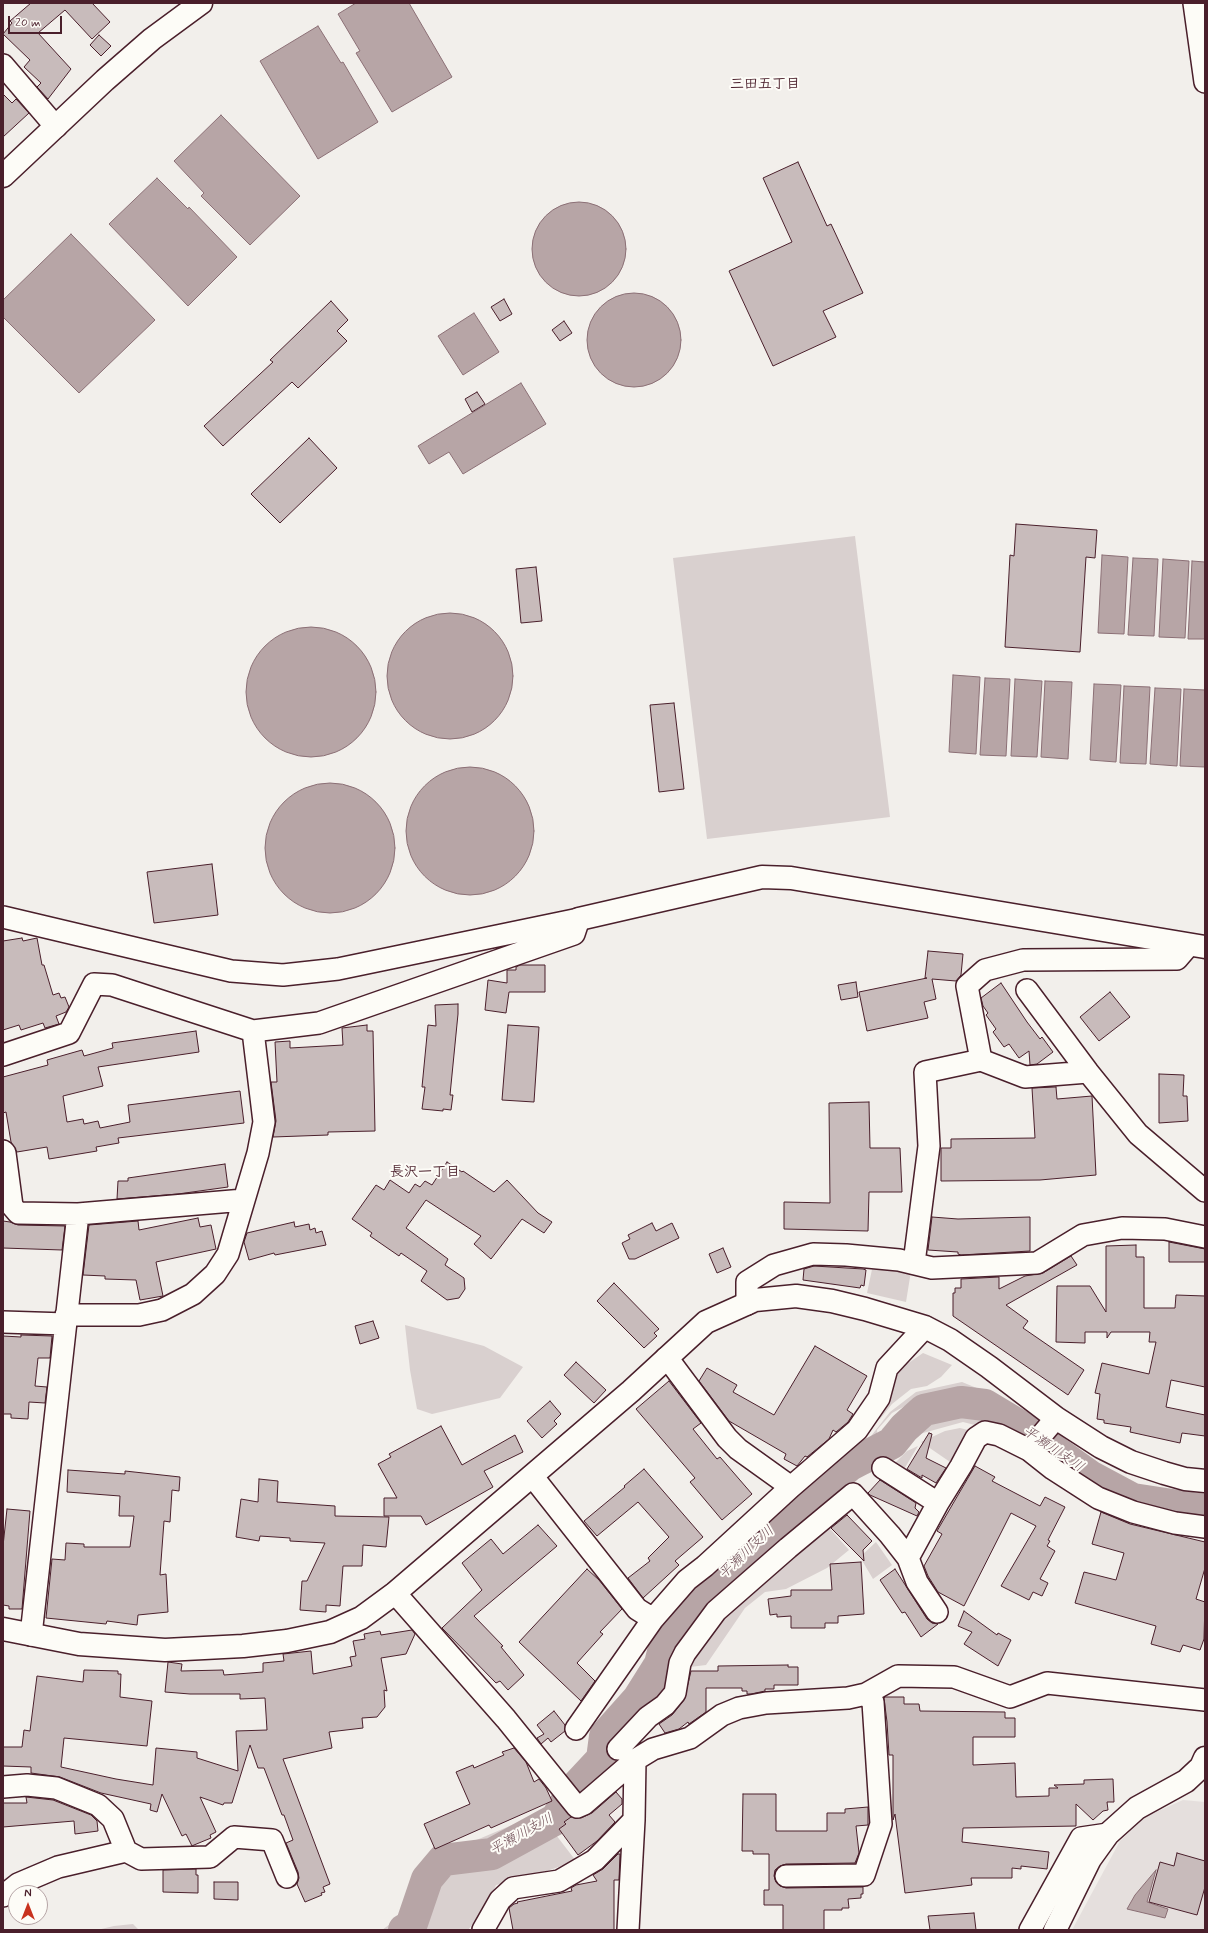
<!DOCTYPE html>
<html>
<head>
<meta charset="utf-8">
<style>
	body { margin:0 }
	#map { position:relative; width:1208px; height:1933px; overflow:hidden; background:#f2efeb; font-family:Mynerve,sans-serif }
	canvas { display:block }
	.frame { position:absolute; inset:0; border:4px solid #4a1f2b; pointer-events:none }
	.north { position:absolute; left:8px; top:1885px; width:40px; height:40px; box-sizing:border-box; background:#fdfcf7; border:1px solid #b5a4a5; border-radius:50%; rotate:0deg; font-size:11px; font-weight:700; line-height:16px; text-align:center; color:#4a1f2b }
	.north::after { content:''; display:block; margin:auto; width:14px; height:18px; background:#c8321e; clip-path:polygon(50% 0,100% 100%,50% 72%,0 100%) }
	.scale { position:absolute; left:8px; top:16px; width:54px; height:18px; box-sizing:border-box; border:2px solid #4a1f2b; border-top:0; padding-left:5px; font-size:12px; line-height:14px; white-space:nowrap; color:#4a1f2b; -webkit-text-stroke:3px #fdfcf7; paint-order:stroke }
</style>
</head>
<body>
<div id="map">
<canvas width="1208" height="1933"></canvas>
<div class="frame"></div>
<div class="north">N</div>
<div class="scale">20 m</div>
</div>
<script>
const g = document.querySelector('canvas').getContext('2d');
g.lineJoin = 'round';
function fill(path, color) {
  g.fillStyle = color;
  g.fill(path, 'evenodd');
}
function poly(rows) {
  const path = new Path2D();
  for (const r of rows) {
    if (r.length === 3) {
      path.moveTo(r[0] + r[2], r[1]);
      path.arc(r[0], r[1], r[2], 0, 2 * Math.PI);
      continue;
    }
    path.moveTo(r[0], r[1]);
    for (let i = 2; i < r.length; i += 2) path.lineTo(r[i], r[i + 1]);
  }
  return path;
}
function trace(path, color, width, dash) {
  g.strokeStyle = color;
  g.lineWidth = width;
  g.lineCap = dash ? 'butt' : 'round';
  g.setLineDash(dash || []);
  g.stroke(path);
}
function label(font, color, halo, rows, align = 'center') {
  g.font = font + ' Mynerve,"Klee One",sans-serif';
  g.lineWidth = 4;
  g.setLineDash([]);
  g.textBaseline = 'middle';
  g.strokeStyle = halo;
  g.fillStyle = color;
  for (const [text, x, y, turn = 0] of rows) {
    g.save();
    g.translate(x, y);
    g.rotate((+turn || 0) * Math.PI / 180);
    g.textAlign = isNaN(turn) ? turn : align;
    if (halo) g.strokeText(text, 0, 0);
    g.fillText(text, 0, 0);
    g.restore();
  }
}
const built = poly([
	[1183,1800,1205,1802,1205,1930,1072,1930,1120,1841,1145,1817]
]);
const green = poly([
	[855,536,890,817,707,839,673,558],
	[874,1260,911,1271,906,1302,867,1293],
	[405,1325,484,1346,523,1367,500,1398,432,1414,417,1409,410,1370],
	[923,1353,952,1365,941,1377,927,1386,911,1389,892,1404,880,1419,875,1416,897,1375,907,1364],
	[962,1382,984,1391,1008,1410,1005,1411,973,1396,950,1399,924,1406,916,1400,892,1413,877,1430,878,1439,869,1449,860,1450,890,1412,916,1392],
	[914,1404,921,1408,895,1431,879,1442,882,1429,895,1416],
	[975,1405,986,1409,1026,1438,963,1422,923,1433,908,1440,878,1468,868,1474,902,1435,928,1415],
	[960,1428,976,1432,953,1464,921,1442,945,1431],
	[918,1446,900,1476,891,1467,907,1451],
	[824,1522,849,1550,827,1568,786,1589,765,1592,745,1608,706,1665,690,1667,697,1654,691,1647],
	[876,1542,892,1565,873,1579,860,1557],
	[531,1817,553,1831,576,1861,526,1878,496,1885,486,1907,468,1930,382,1930,401,1916,412,1899,418,1876,428,1857,448,1852],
	[133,1924,139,1930,97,1930,114,1926]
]);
const water = poly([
	[356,3,409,3,452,77,392,112,356,53,360,51,338,14,356,3],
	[318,26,341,63,343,62,378,122,318,159,260,61,318,26],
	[221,115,300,196,250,245,201,196,204,193,174,161,221,115],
	[157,178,188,209,189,207,237,257,188,306,109,224,157,178],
	[579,249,47],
	[71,234,155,320,79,393,3,317,3,300,71,234],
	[634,340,47],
	[474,313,499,352,463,375,438,336,474,313],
	[521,383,546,424,463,474,449,452,429,464,418,446,521,383],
	[1102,555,1128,557,1124,634,1098,633,1102,555],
	[1133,558,1158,559,1154,636,1128,635,1133,558],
	[1163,559,1189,561,1185,638,1159,637,1163,559],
	[1192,561,1205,562,1205,639,1188,639,1192,561],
	[450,676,63],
	[311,692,65],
	[953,675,980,677,976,754,949,752,953,675],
	[985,678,1010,679,1006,756,980,755,985,678],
	[1015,679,1042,681,1037,757,1011,756,1015,679],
	[1045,681,1072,682,1068,759,1041,757,1045,681],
	[1094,684,1121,685,1116,762,1090,760,1094,684],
	[1124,686,1150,687,1146,764,1120,763,1124,686],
	[1155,688,1181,689,1177,766,1150,764,1155,688],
	[1184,689,1205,690,1205,767,1180,766,1184,689],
	[470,831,64],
	[330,848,65],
	[1156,1870,1147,1902,1168,1909,1165,1918,1127,1909,1135,1895,1156,1870]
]);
const river = poly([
	[404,1930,411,1926,427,1879,443,1860,492,1854,556,1819,574,1789,602,1759,605,1736,638,1699,660,1664,665,1644,698,1599,722,1574,780,1522,850,1465,892,1443,904,1428,924,1410,961,1402,985,1405,1020,1426,1090,1476,1133,1499,1205,1510]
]);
const building = poly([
	[31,3,92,3,110,22,92,39,65,10,38,33,71,69,48,99,37,87,41,83,24,67,30,60,3,34,12,23,10,21,31,3],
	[99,35,111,46,101,56,90,45,99,35],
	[3,94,12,103,16,99,29,113,3,137,3,94],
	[798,162,827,226,831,224,863,293,823,311,836,337,773,366,729,271,792,242,763,178,798,162],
	[504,299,512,314,500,321,491,307,504,299],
	[331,301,348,320,337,331,347,341,298,388,292,382,223,446,204,426,273,362,270,360,331,301],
	[564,321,572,333,560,341,552,330,564,321],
	[477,392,485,404,472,412,465,399,477,392],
	[309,438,337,468,280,523,251,494,309,438],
	[1016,524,1097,530,1095,558,1086,557,1080,652,1005,647,1010,555,1014,556,1016,524],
	[536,567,542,621,521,623,516,569,536,567],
	[674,703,684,789,659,792,650,705,674,703],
	[212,864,218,915,154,923,147,872,212,864],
	[22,938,23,941,37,938,42,965,44,965,53,995,59,993,61,998,65,997,69,1007,66,1012,56,1016,59,1024,45,1028,43,1023,21,1030,19,1025,3,1030,3,941,22,938],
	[928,951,963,954,961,975,956,981,932,979,936,999,924,1002,928,1018,867,1031,859,992,927,978,925,978,928,951],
	[520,965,545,965,545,992,509,992,506,1013,485,1010,488,980,507,983,507,970,516,970,516,967,520,965],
	[856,982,858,997,841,1000,838,985,856,982],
	[1001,983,1027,1022,1040,1039,1042,1037,1053,1052,1037,1064,1030,1065,1029,1051,1019,1058,1009,1044,1004,1047,993,1032,996,1029,986,1015,988,1013,983,1006,981,998,1001,983],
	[1110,992,1130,1017,1099,1041,1080,1017,1110,992],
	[458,1004,458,1014,450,1095,453,1095,451,1110,443,1109,443,1111,422,1109,425,1087,422,1087,428,1025,436,1026,435,1005,458,1004],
	[367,1025,367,1031,373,1031,375,1131,328,1132,328,1135,273,1137,276,1121,271,1082,277,1082,275,1042,290,1041,290,1048,343,1045,342,1028,367,1025],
	[508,1025,539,1027,534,1102,502,1100,508,1025],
	[196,1031,199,1052,98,1067,103,1086,63,1096,67,1122,83,1119,84,1124,98,1121,100,1128,130,1122,128,1105,240,1091,244,1123,118,1138,119,1143,96,1147,97,1151,49,1159,47,1147,17,1152,11,1142,6,1112,3,1113,3,1077,48,1065,47,1060,82,1050,84,1056,113,1048,112,1043,196,1031],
	[1159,1074,1184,1075,1183,1096,1187,1096,1188,1121,1159,1123,1159,1074],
	[1056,1087,1057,1099,1092,1096,1096,1175,1040,1180,941,1181,941,1148,951,1148,951,1139,1035,1138,1032,1088,1056,1087],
	[869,1102,870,1148,900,1148,902,1192,869,1192,868,1231,784,1229,784,1202,830,1203,829,1103,869,1102],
	[447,1162,462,1172,463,1171,494,1192,507,1180,538,1213,552,1222,544,1233,522,1219,491,1259,474,1244,481,1236,426,1200,406,1228,448,1259,445,1265,464,1278,465,1289,459,1298,447,1300,421,1281,427,1271,401,1253,399,1256,370,1236,372,1233,352,1219,376,1185,384,1190,390,1180,409,1193,415,1184,420,1187,425,1181,432,1185,447,1162],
	[225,1164,228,1187,178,1194,117,1199,118,1181,128,1181,128,1178,225,1164],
	[932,1217,958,1219,1030,1217,1030,1251,961,1255,958,1254,958,1252,928,1250,932,1217],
	[198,1218,200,1227,211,1225,216,1249,156,1262,163,1296,140,1300,136,1280,105,1279,105,1276,83,1275,89,1225,138,1221,139,1230,198,1218],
	[3,1221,10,1222,18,1225,65,1226,62,1250,3,1248,3,1221],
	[294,1222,295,1227,309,1224,310,1230,315,1228,316,1233,322,1231,326,1245,275,1255,274,1253,249,1260,244,1242,247,1233,294,1222],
	[652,1223,656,1231,672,1223,679,1238,635,1259,629,1259,622,1243,630,1239,628,1235,652,1223],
	[1169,1242,1205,1249,1205,1262,1169,1262,1169,1242],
	[1136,1245,1136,1257,1144,1257,1144,1308,1175,1308,1176,1295,1205,1296,1205,1387,1171,1380,1166,1407,1205,1415,1205,1436,1182,1433,1180,1443,1130,1432,1131,1427,1104,1423,1104,1420,1097,1419,1100,1394,1095,1393,1102,1363,1149,1374,1156,1342,1149,1342,1150,1332,1111,1332,1107,1338,1107,1332,1085,1332,1085,1343,1056,1342,1057,1286,1090,1286,1106,1312,1106,1246,1136,1245],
	[723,1248,731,1267,717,1273,709,1254,723,1248],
	[1071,1256,1077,1265,1006,1305,1028,1321,1023,1328,1084,1370,1068,1395,953,1316,953,1293,955,1293,955,1288,961,1288,961,1279,999,1277,999,1289,1025,1276,1043,1273,1071,1256],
	[814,1266,863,1269,866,1270,864,1286,861,1285,860,1288,803,1280,804,1269,814,1266],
	[614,1283,659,1329,654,1333,657,1336,644,1348,597,1301,614,1283],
	[373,1321,379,1338,360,1344,355,1326,373,1321],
	[21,1335,52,1336,50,1358,38,1358,35,1386,47,1387,45,1403,29,1402,28,1419,11,1418,11,1414,3,1414,3,1336,21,1337,21,1335],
	[815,1346,867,1376,847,1410,853,1414,848,1422,836,1432,833,1430,829,1439,807,1457,805,1456,797,1466,784,1459,786,1454,729,1421,699,1381,707,1368,737,1385,733,1392,774,1415,815,1346],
	[576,1362,606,1390,594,1403,564,1375,576,1362],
	[669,1381,701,1423,693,1429,717,1459,720,1457,752,1494,722,1520,690,1482,695,1478,636,1409,669,1381],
	[550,1401,561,1414,554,1421,557,1424,542,1438,527,1421,550,1401],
	[441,1426,462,1465,515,1435,523,1452,484,1471,493,1487,426,1525,421,1516,384,1516,384,1498,397,1498,378,1464,391,1457,389,1454,441,1426],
	[929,1433,932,1434,926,1458,946,1468,936,1483,922,1475,922,1478,907,1469,929,1433],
	[975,1466,995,1477,992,1481,1040,1506,1045,1497,1065,1507,1048,1540,1050,1541,1047,1546,1055,1551,1040,1579,1048,1583,1042,1596,1033,1592,1029,1600,1001,1586,1036,1526,1011,1513,964,1606,938,1592,928,1576,924,1566,942,1534,937,1531,975,1466],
	[644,1469,703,1537,675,1561,679,1565,643,1598,628,1578,650,1561,648,1558,669,1537,638,1502,597,1536,584,1521,625,1487,624,1486,644,1469],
	[68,1470,125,1474,125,1471,180,1477,179,1491,172,1490,170,1522,164,1521,160,1575,166,1574,168,1612,138,1615,137,1625,107,1621,106,1624,46,1618,52,1559,65,1560,66,1543,84,1544,84,1547,130,1547,134,1516,119,1516,120,1496,67,1492,68,1470],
	[259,1479,278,1481,277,1502,335,1506,335,1516,389,1517,386,1547,363,1545,362,1566,343,1566,340,1606,326,1605,326,1612,300,1610,302,1581,307,1581,325,1543,290,1541,290,1538,260,1536,259,1541,236,1537,241,1499,258,1502,259,1479],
	[880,1480,916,1503,915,1508,919,1512,917,1516,870,1495,868,1493,880,1480],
	[7,1509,30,1511,22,1609,9,1609,9,1606,3,1605,3,1546,7,1509],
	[1101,1512,1130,1524,1205,1542,1205,1568,1196,1599,1205,1602,1204,1639,1200,1650,1183,1645,1180,1652,1151,1644,1156,1626,1075,1603,1084,1572,1116,1580,1124,1553,1092,1544,1101,1512],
	[847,1515,872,1541,863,1550,864,1561,831,1528,847,1515],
	[538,1525,557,1546,474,1616,503,1646,501,1647,524,1675,508,1690,500,1681,496,1683,442,1628,482,1590,462,1563,491,1539,503,1554,538,1525],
	[861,1562,864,1614,838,1616,838,1623,825,1623,825,1628,791,1628,791,1616,777,1617,777,1614,770,1615,768,1599,791,1596,791,1590,832,1590,830,1564,861,1562],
	[587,1569,599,1580,622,1609,600,1632,603,1634,577,1663,595,1681,581,1701,519,1642,587,1569],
	[895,1569,927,1619,932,1623,938,1624,921,1637,905,1612,902,1613,880,1580,895,1569],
	[964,1611,997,1635,998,1633,1011,1640,998,1666,964,1644,972,1632,958,1626,964,1611],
	[412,1630,415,1634,406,1654,381,1658,387,1691,384,1690,385,1707,377,1717,362,1718,363,1728,329,1732,332,1748,283,1759,330,1884,323,1887,325,1892,321,1893,322,1895,305,1902,297,1884,299,1878,298,1872,286,1843,293,1840,284,1815,282,1815,264,1768,258,1768,250,1745,232,1803,224,1803,223,1805,200,1797,216,1832,210,1835,211,1838,194,1845,192,1846,186,1834,182,1836,162,1794,157,1812,150,1810,151,1804,101,1793,60,1777,31,1773,31,1767,3,1766,3,1747,22,1747,24,1730,30,1731,37,1676,83,1682,84,1670,118,1671,118,1674,121,1674,120,1697,152,1701,147,1746,64,1738,61,1767,116,1779,153,1785,156,1748,197,1752,197,1758,238,1771,236,1731,267,1730,265,1698,240,1699,240,1694,190,1694,165,1692,168,1662,182,1664,181,1671,223,1670,224,1675,263,1672,263,1663,284,1661,283,1654,311,1651,313,1674,352,1666,350,1657,356,1656,353,1641,365,1639,364,1634,380,1631,381,1635,412,1630],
	[788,1665,788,1667,798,1667,798,1685,774,1685,774,1689,765,1689,765,1691,751,1694,747,1694,747,1691,742,1691,742,1688,706,1688,706,1712,689,1724,688,1722,679,1729,665,1733,659,1724,672,1715,684,1700,691,1671,718,1671,718,1666,788,1665],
	[885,1697,904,1697,904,1704,919,1704,920,1711,1005,1712,1005,1718,1015,1718,1015,1737,973,1737,973,1765,1015,1763,1016,1797,1049,1796,1049,1788,1058,1788,1054,1785,1084,1784,1084,1780,1113,1779,1114,1802,1107,1802,1108,1810,1103,1811,1093,1820,1076,1804,1076,1826,963,1828,962,1842,1049,1852,1047,1869,1021,1866,1021,1869,1012,1868,1012,1878,971,1878,972,1885,905,1893,895,1814,893,1820,893,1755,889,1755,887,1722,884,1698,885,1697],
	[554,1711,565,1725,565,1731,551,1742,548,1738,541,1744,537,1738,544,1734,537,1725,554,1711],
	[514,1748,526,1762,534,1782,539,1779,546,1788,552,1801,491,1828,489,1825,435,1849,424,1824,470,1804,456,1772,473,1765,474,1768,504,1755,502,1752,514,1748],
	[616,1792,622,1799,622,1804,609,1815,615,1822,597,1841,578,1855,559,1829,566,1824,564,1822,571,1817,581,1818,592,1813,616,1792],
	[743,1794,776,1794,776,1831,827,1831,827,1813,845,1813,845,1809,868,1807,868,1825,856,1826,859,1853,855,1863,786,1864,780,1866,775,1870,774,1876,776,1882,780,1886,786,1888,863,1887,863,1894,861,1894,861,1898,848,1899,849,1908,842,1908,842,1910,824,1910,824,1930,783,1930,783,1905,764,1905,764,1890,769,1890,769,1854,753,1854,753,1851,742,1851,743,1794],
	[26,1797,53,1800,91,1815,97,1821,98,1831,75,1834,74,1821,3,1827,3,1803,27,1803,26,1797],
	[1177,1853,1205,1861,1205,1887,1197,1915,1149,1902,1160,1862,1174,1866,1177,1853],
	[618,1854,620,1854,619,1880,614,1880,614,1930,513,1930,509,1908,514,1904,518,1903,517,1902,572,1891,571,1888,576,1885,597,1881,593,1875,603,1869,618,1854],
	[196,1869,196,1875,198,1875,198,1893,163,1892,163,1870,196,1869],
	[214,1882,238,1882,238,1900,214,1899,214,1882],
	[974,1913,976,1930,930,1930,928,1916,974,1913]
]);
const minor = poly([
	[1194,3,1205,82],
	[3,65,56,127],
	[3,917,231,971,283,975,338,969,579,919],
	[1027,990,1088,1072,1138,1134,1205,1191],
	[3,1055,69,1033,94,984,112,985,253,1031,319,1023,574,934,579,919],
	[1088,1072,1025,1077,981,1060,967,986,985,970,1023,960,1177,959,1189,945],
	[3,1151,5,1153,12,1206,18,1213,78,1214,244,1200],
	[914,1263,929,1146,925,1072,981,1060],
	[747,1304,747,1282,774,1265,813,1254,846,1255,899,1260,932,1268,1037,1263,1083,1235,1122,1228,1165,1229,1205,1237],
	[66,1315,139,1315,162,1310,193,1294,215,1274,228,1254,258,1153,264,1122,253,1031],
	[3,1322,66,1324],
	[666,1358,674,1367,727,1438,738,1449,791,1487,857,1430,879,1398,887,1368,925,1327],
	[1029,1450,1056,1418],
	[883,1468,938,1503],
	[533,1477,637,1609,653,1619,687,1580,705,1566,791,1487],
	[395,1593,506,1719,577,1807,584,1804,635,1760,653,1749,690,1738,722,1715,739,1708,766,1703,848,1698,866,1694,898,1676,954,1677,1010,1697,1047,1683,1205,1700],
	[937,1612,917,1582,908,1558,938,1503,961,1466,976,1438,985,1432,999,1435,1029,1450,1053,1469,1098,1498,1133,1512,1175,1523,1205,1527],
	[31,1635,78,1214],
	[576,1729,653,1619],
	[618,1749,648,1717,665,1705,675,1693,680,1663,685,1653,716,1611,788,1548,853,1494,890,1535,908,1558],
	[3,1787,27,1785,56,1788,98,1805,113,1819,126,1851,141,1859,210,1857,234,1837,272,1840,287,1877],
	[786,1876,864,1875,881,1824,873,1702,866,1694],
	[3,1896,18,1884,58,1867,126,1851],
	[483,1930,500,1900,513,1888,559,1881,595,1860,634,1820],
	[628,1930,634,1820,635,1760],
	[1030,1930,1081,1838,1108,1834]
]);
const tertiary = poly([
	[3,176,105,80,152,39,201,3],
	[579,919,762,877,791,878,1205,947],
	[3,1629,79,1644,165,1650,243,1646,287,1641,330,1632,361,1618,395,1593,631,1391,706,1322,755,1300,796,1296,832,1301,865,1309,925,1327,950,1340,989,1367,1056,1418,1101,1447,1131,1462,1164,1473,1185,1479,1205,1481],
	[1055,1930,1090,1859,1108,1834,1137,1808,1186,1781,1201,1767,1205,1758]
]);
const neighbourhoodNames = [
	["三田五丁目",765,85],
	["長沢一丁目",425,1173]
];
const waterNames = [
	["平瀬川支川",1053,1450,34],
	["平瀬川支川",747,1553,-43],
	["平瀬川支川",522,1835,-29]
];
fill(built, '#e5dfdd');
fill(green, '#d9d0cf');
fill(water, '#b7a5a6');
trace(water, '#8b6f75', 1);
trace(river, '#b7a5a6', 32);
fill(building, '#c8bbbb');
trace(building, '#4a1f2b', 1);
trace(minor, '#4a1f2b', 24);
trace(tertiary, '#4a1f2b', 25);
trace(minor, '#fdfcf7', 21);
trace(tertiary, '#fdfcf7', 22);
label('bold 14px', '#4a1f2b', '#fdfcf7', neighbourhoodNames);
label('italic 14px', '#704e56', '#fdfcf7', waterNames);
</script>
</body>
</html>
